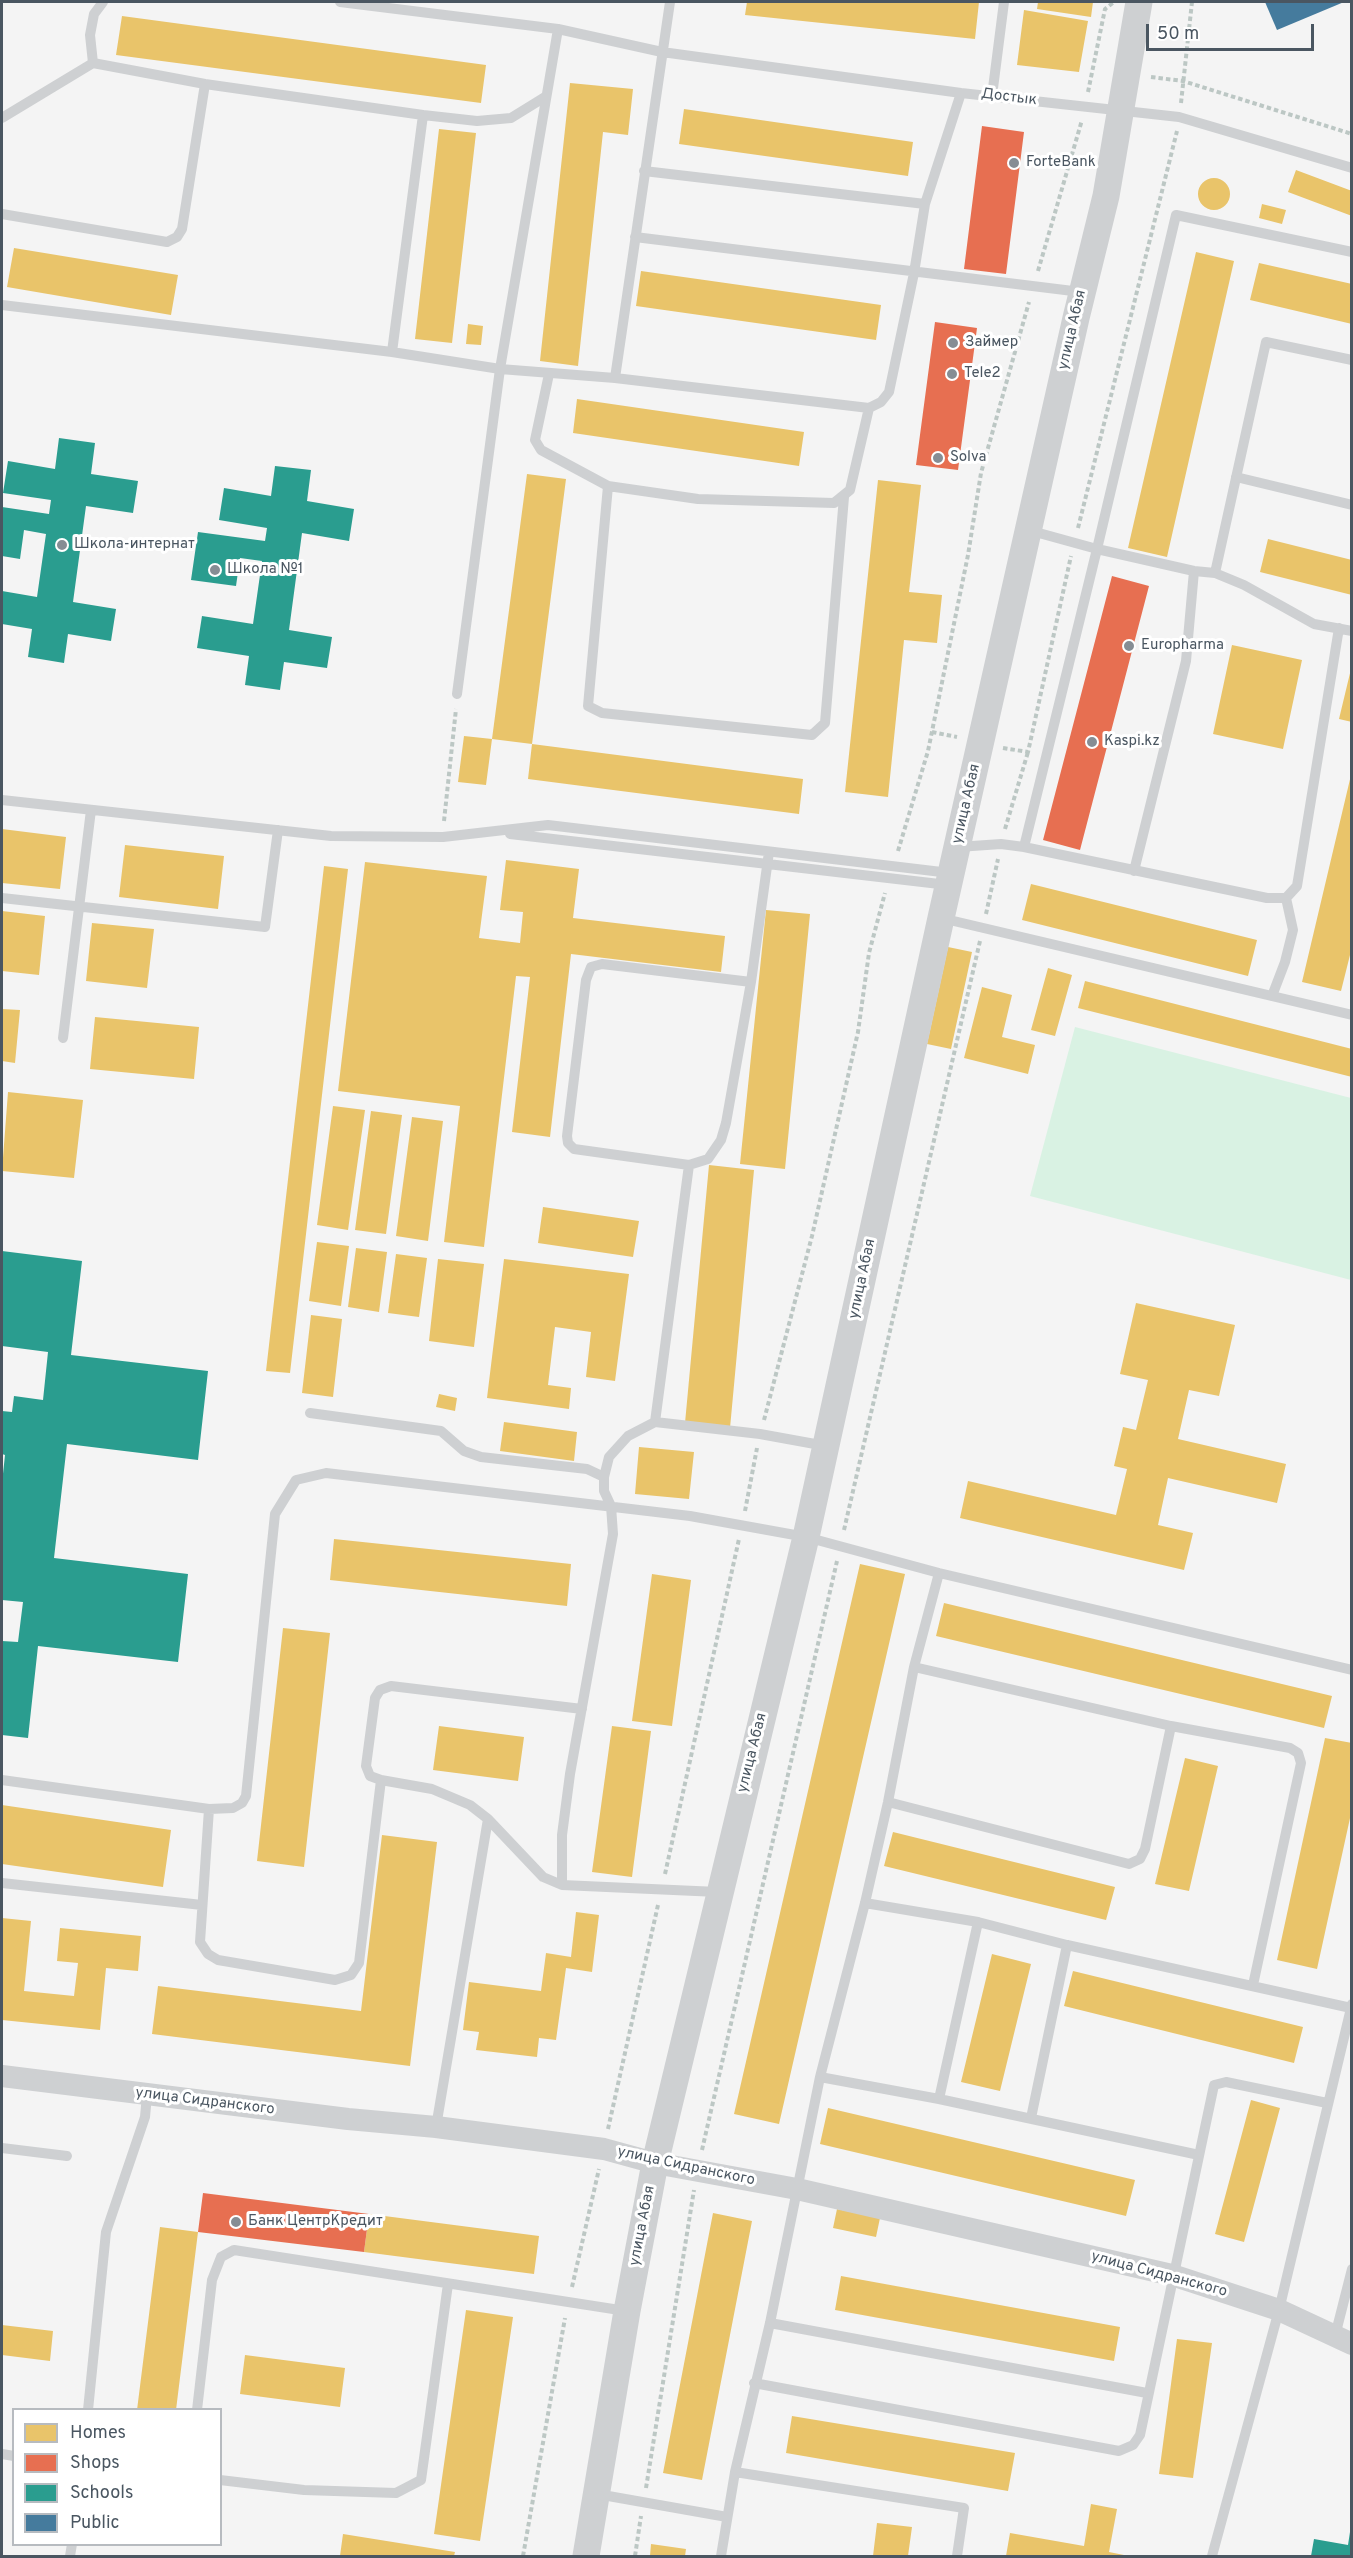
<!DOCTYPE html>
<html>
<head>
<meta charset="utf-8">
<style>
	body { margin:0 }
	#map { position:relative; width:1353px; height:2558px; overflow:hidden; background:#f4f4f4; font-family:Overpass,sans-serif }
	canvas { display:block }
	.frame { position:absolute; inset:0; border:3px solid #4a5661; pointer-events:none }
	.legend { position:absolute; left:12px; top:2408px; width:210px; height:138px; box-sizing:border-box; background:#fff; border:2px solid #b7bbc0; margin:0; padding:8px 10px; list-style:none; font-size:18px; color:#4a5661 }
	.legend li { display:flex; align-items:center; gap:12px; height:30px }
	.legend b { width:30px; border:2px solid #b7bbc0 }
	.scale { position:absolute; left:1146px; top:24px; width:168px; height:27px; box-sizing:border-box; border:3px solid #4a5661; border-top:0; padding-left:8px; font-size:18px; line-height:21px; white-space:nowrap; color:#4a5661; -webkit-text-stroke:4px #fff; paint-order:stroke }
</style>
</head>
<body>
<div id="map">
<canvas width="1353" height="2558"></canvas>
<div class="frame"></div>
<ul class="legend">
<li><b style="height:16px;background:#e9c46a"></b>Homes</li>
<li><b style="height:16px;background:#e76f51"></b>Shops</li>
<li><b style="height:16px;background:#2a9d8f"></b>Schools</li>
<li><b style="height:16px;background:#457b9d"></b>Public</li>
</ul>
<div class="scale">50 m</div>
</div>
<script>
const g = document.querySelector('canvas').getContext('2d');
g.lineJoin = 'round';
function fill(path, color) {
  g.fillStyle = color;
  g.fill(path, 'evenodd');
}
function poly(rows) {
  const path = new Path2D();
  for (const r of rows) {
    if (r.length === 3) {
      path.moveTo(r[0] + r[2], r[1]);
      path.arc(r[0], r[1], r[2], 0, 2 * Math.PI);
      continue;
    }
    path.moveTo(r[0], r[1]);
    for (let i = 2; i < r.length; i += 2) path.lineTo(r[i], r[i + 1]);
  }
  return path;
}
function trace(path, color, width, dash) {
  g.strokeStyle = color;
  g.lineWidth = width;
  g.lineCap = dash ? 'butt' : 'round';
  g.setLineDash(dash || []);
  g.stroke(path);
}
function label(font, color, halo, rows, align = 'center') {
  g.font = font + ' Overpass,sans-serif';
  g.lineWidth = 6;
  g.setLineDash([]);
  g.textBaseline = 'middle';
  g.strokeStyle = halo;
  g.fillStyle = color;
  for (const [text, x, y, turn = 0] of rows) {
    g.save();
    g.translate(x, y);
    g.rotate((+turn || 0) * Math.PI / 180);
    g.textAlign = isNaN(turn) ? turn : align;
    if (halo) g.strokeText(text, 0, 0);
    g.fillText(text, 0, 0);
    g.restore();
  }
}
const green = poly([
	[1075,1027,1351,1098,1351,1280,1030,1196]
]);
const homes = poly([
	[747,2,979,2,975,39,745,15],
	[1038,2,1093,2,1091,17,1037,9],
	[1024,10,1088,21,1079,72,1017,65],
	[122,16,486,65,481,103,116,55],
	[570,83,633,89,628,135,603,132,578,366,540,361],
	[684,109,913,142,908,176,679,144],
	[439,129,476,133,452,343,415,339],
	[1296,170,1352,191,1352,216,1288,192],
	[1214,194,16],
	[1262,204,1286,210,1282,224,1259,218],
	[14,248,178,275,171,315,7,287],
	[1196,252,1234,261,1167,557,1128,548],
	[1259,263,1352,284,1352,324,1250,300],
	[641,271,881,305,876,340,636,306],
	[468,324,483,326,481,345,466,344],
	[577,399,804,432,799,466,573,433],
	[527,474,566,479,532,744,803,779,799,814,528,779,532,744,492,739],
	[878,480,921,485,909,592,942,595,937,643,904,640,888,797,845,792],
	[1268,539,1352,560,1352,595,1260,572],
	[1232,645,1302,660,1283,749,1213,734],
	[1351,669,1352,669,1352,722,1339,719],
	[464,736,492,739,486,785,458,782],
	[1351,775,1352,947,1341,991,1302,982],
	[2,829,66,837,60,889,2,883],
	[125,845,224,856,218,909,119,897],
	[506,860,579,869,573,918,725,936,721,972,571,954,550,1137,512,1132,530,977,516,976,484,1247,444,1242,460,1106,338,1091,365,862,487,876,479,938,520,943,523,912,500,910],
	[324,866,348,869,290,1373,266,1371],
	[1031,884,1257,940,1248,976,1022,920],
	[766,910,810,914,785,1169,740,1164],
	[2,911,45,916,39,975,2,971],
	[92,923,154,929,147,988,86,981],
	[948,947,972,952,951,1049,927,1044],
	[1048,968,1072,975,1055,1036,1031,1030],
	[1085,981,1352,1049,1352,1077,1078,1008],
	[982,987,1012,995,1002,1037,1035,1045,1028,1074,964,1058],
	[2,1009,20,1010,15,1063,2,1061],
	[95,1017,199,1027,194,1079,90,1069],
	[8,1092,83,1100,74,1178,2,1171],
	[333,1106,365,1110,348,1230,317,1225],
	[371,1111,402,1115,386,1234,355,1230],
	[412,1117,443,1121,428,1241,396,1236],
	[709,1165,754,1170,730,1428,685,1423],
	[543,1207,639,1221,633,1257,538,1243],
	[317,1242,349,1246,341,1306,309,1301],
	[356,1248,387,1252,379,1312,348,1307],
	[396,1254,427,1258,419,1317,388,1313],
	[438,1259,484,1264,474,1347,429,1341],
	[504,1259,629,1274,615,1381,586,1377,591,1332,555,1327,548,1385,571,1388,569,1409,487,1398],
	[1136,1303,1235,1325,1219,1396,1189,1390,1178,1439,1286,1464,1277,1503,1168,1478,1158,1525,1193,1533,1184,1570,960,1518,968,1481,1116,1515,1127,1469,1114,1466,1123,1427,1136,1430,1148,1380,1120,1374],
	[311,1315,342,1319,333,1397,302,1393],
	[439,1394,457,1398,455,1411,436,1407],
	[504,1422,577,1432,574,1461,500,1451],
	[639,1447,694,1452,689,1499,635,1494],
	[334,1539,571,1564,567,1606,330,1580],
	[860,1564,905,1574,779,2124,734,2114],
	[652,1574,691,1580,672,1726,632,1721],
	[944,1603,1332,1696,1324,1728,936,1636],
	[283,1628,330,1633,304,1867,257,1861],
	[439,1726,524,1737,518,1781,433,1770],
	[612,1726,651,1731,632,1877,592,1872],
	[1325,1738,1352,1743,1352,1809,1317,1969,1277,1960],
	[1185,1758,1218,1766,1189,1891,1155,1884],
	[2,1805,171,1830,163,1887,2,1864],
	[893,1832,1115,1887,1106,1920,884,1866],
	[382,1835,437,1842,410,2066,152,2034,158,1986,361,2011],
	[576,1912,599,1915,592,1972,566,1968,556,2040,539,2038,537,2057,476,2050,479,2032,463,2030,469,1982,541,1991,546,1953,571,1957],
	[2,1918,31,1921,24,1991,74,1996,78,1963,57,1961,60,1928,141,1936,138,1971,106,1968,100,2030,2,2020],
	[992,1954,1031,1964,1000,2091,961,2082],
	[1073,1971,1303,2027,1294,2063,1064,2006],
	[1251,2100,1280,2108,1244,2242,1215,2234],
	[828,2108,1135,2180,1126,2216,820,2144],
	[837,2209,880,2218,876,2237,833,2228],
	[713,2213,752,2221,702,2480,663,2473],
	[369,2214,539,2236,534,2274,364,2252],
	[160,2227,198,2232,176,2410,137,2410],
	[841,2276,1120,2327,1114,2361,835,2310],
	[466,2310,513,2317,480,2541,434,2534],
	[2,2325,53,2331,50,2361,2,2355],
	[1177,2339,1212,2343,1193,2478,1159,2474],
	[245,2355,345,2368,340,2407,240,2394],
	[792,2416,1015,2453,1008,2491,786,2453],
	[1091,2504,1117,2509,1109,2552,1129,2556,1006,2556,1010,2533,1084,2546],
	[877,2523,912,2527,908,2556,873,2556],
	[343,2534,455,2552,454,2556,340,2556],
	[651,2544,686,2549,685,2556,650,2556]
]);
const shops = poly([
	[982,126,1024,132,1006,274,964,269],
	[935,322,977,328,958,470,916,465],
	[1112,576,1149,586,1080,850,1043,840],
	[203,2193,369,2214,364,2252,198,2232]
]);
const schools = poly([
	[59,438,95,443,91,474,138,481,133,513,86,506,73,602,116,609,111,641,68,634,64,663,28,657,32,629,2,624,2,591,37,597,46,534,24,530,20,559,2,556,2,507,49,514,51,500,3,493,8,461,55,469],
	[275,466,311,470,307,501,354,509,349,541,302,533,289,630,332,637,327,668,284,662,280,690,245,685,249,656,197,648,202,616,253,624,262,561,240,558,236,586,191,580,198,532,265,541,267,528,219,520,224,488,271,496],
	[2,1251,82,1261,71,1355,208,1371,198,1460,67,1444,54,1558,188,1574,178,1662,38,1646,28,1738,2,1735,2,1641,18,1642,23,1602,2,1600,2,1483,5,1455,2,1454,2,1411,12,1412,14,1396,43,1400,48,1352,2,1346],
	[1350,2532,1352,2556,1311,2556,1314,2539,1348,2545]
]);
const public = poly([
	[1265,2,1344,2,1277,30]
]);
const path = poly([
	[1151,77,1183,81,1352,134],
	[1088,92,1105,9,1114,2],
	[1181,103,1192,2],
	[1038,271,1082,120],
	[1078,528,1177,131],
	[932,732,957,737],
	[1003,748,1028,752,1071,556],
	[444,821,456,709],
	[1005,829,1028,752],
	[898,851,928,751,968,555,981,473,1029,302],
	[986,914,998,859],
	[764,1420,812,1236,858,1032,869,953,885,893],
	[745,1511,757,1448],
	[844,1530,980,941],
	[665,1874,739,1539],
	[608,2129,658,1905],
	[702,2150,837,1561],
	[572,2287,599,2169],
	[646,2488,694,2190],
	[523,2556,565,2318],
	[635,2556,641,2516]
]);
const service = poly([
	[103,2,94,14,90,35,93,63,205,84,423,115,392,352],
	[340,2,558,29,662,52,961,93,1179,117,1352,168],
	[992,96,1004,2],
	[423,115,477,121,511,118,545,97],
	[2,118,93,63],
	[644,171,925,204],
	[2,214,167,242,177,237,182,229,205,84],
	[635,237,1081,292],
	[2,305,392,352,500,369,615,378,869,408,881,402,889,392,914,273,925,204,961,93],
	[549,374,535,440,541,450,608,486,698,499,834,503,850,490,869,408],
	[615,378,670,2],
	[1236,477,1352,505],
	[608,486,588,706,602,713,812,735,825,723,844,497],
	[1028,530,1097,549,1176,215,1352,252],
	[1215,573,1266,342,1352,360],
	[457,694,500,369,558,29],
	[2,800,331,836,443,837,548,825,950,873],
	[510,834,948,885],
	[958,847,1001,844,1024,847,1097,549,1194,571,1215,573,1244,585,1314,624,1352,631],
	[1024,847,1267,898,1286,898,1297,886,1339,628],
	[1134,871,1186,661,1194,571],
	[2,898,265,927,278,830],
	[941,918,1352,1015],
	[1272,996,1285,962,1293,930,1286,898],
	[63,1038,91,810],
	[689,1165,574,1149,568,1143,567,1136,586,980,591,967,602,964,751,982],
	[310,1413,441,1431,464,1451,481,1457,587,1469,604,1477,604,1491,611,1506,613,1534,570,1774,562,1835,562,1885],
	[655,1422,760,1434,826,1446],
	[604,1477,609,1457,628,1436,655,1422,689,1165,708,1159,721,1140,726,1123,751,982,769,852],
	[914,1667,1171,1726,1290,1748,1298,1753,1301,1763,1253,1985],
	[582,1709,391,1686,380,1690,375,1698,366,1766,370,1776,381,1780,432,1789,470,1805,488,1819,543,1877,562,1885,718,1892],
	[2,1780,209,1809,233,1808,242,1803,246,1796,275,1514,296,1480,326,1473,690,1516,806,1537,939,1573,1352,1670],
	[888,1802,1129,1864,1140,1859,1145,1849,1171,1726],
	[209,1809,200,1942,208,1954,218,1960,335,1980,351,1975,359,1963,381,1780],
	[2,1883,202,1905],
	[865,1903,978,1922,1067,1945,1351,2008],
	[820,2077,939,2099,1199,2155],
	[939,2099,978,1922],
	[1031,2118,1067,1945],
	[436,2127,488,1819],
	[2,2148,67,2156],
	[770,2323,1147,2393],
	[1335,2336,1352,2269],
	[754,2383,1119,2451,1133,2445,1140,2435,1214,2085,1226,2082,1327,2103],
	[88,2410,106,2232,145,2117,147,2095],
	[197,2410,212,2280,221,2257,234,2250,626,2311],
	[2,2454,14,2456],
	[735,2472,964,2508,957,2556],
	[220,2480,304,2490,396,2493,421,2480,448,2284],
	[597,2494,727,2517],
	[70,2556,72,2544],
	[721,2556,735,2472,770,2323,820,2077,865,1903,888,1802,914,1667,939,1573],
	[1212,2556,1279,2310,1352,2004]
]);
const minor = poly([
	[2,2076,348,2119,436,2127,604,2149,655,2163,797,2189,1172,2275,1279,2310,1352,2344]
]);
const tertiary = poly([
	[586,2556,627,2311,655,2163,806,1537,941,918,1076,318,1106,196,1139,2]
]);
const markers = [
	[1014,163,6,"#868d94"],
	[953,343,6,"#868d94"],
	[952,374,6,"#868d94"],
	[938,458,6,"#868d94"],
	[62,545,6,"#868d94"],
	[215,570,6,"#868d94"],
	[1129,646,6,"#868d94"],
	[1092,742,6,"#868d94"],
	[236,2222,6,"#868d94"]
];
const streetNames = [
	["Достык",1009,98,7],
	["улица Абая",1073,330,-77],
	["улица Абая",967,804,-77],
	["улица Абая",863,1279,-78],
	["улица Абая",753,1753,-76],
	["улица Сидранского",205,2102,7],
	["улица Сидранского",686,2167,12],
	["улица Абая",643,2226,-79],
	["улица Сидранского",1159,2275,15]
];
const poiNames = [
	["ForteBank",1026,163],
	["Займер",965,343],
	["Tele2",964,374],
	["Solva",950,458],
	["Школа-интернат",74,545],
	["Школа №1",227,570],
	["Europharma",1141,646],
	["Kaspi.kz",1104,742],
	["Банк ЦентрКредит",248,2222]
];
fill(green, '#d9f2e3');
fill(homes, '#e9c46a');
fill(shops, '#e76f51');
fill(schools, '#2a9d8f');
fill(public, '#457b9d');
trace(path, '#bcc7c4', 4, [4.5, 3]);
trace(service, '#ced0d2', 10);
trace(minor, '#ced0d2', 22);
trace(tertiary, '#ced0d2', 27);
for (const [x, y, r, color] of markers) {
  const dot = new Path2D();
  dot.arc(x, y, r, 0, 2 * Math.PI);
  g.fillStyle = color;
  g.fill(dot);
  trace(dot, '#fff', 2);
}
label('15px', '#4a5661', '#fff', streetNames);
label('15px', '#4a5661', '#fff', poiNames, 'left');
</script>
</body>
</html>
